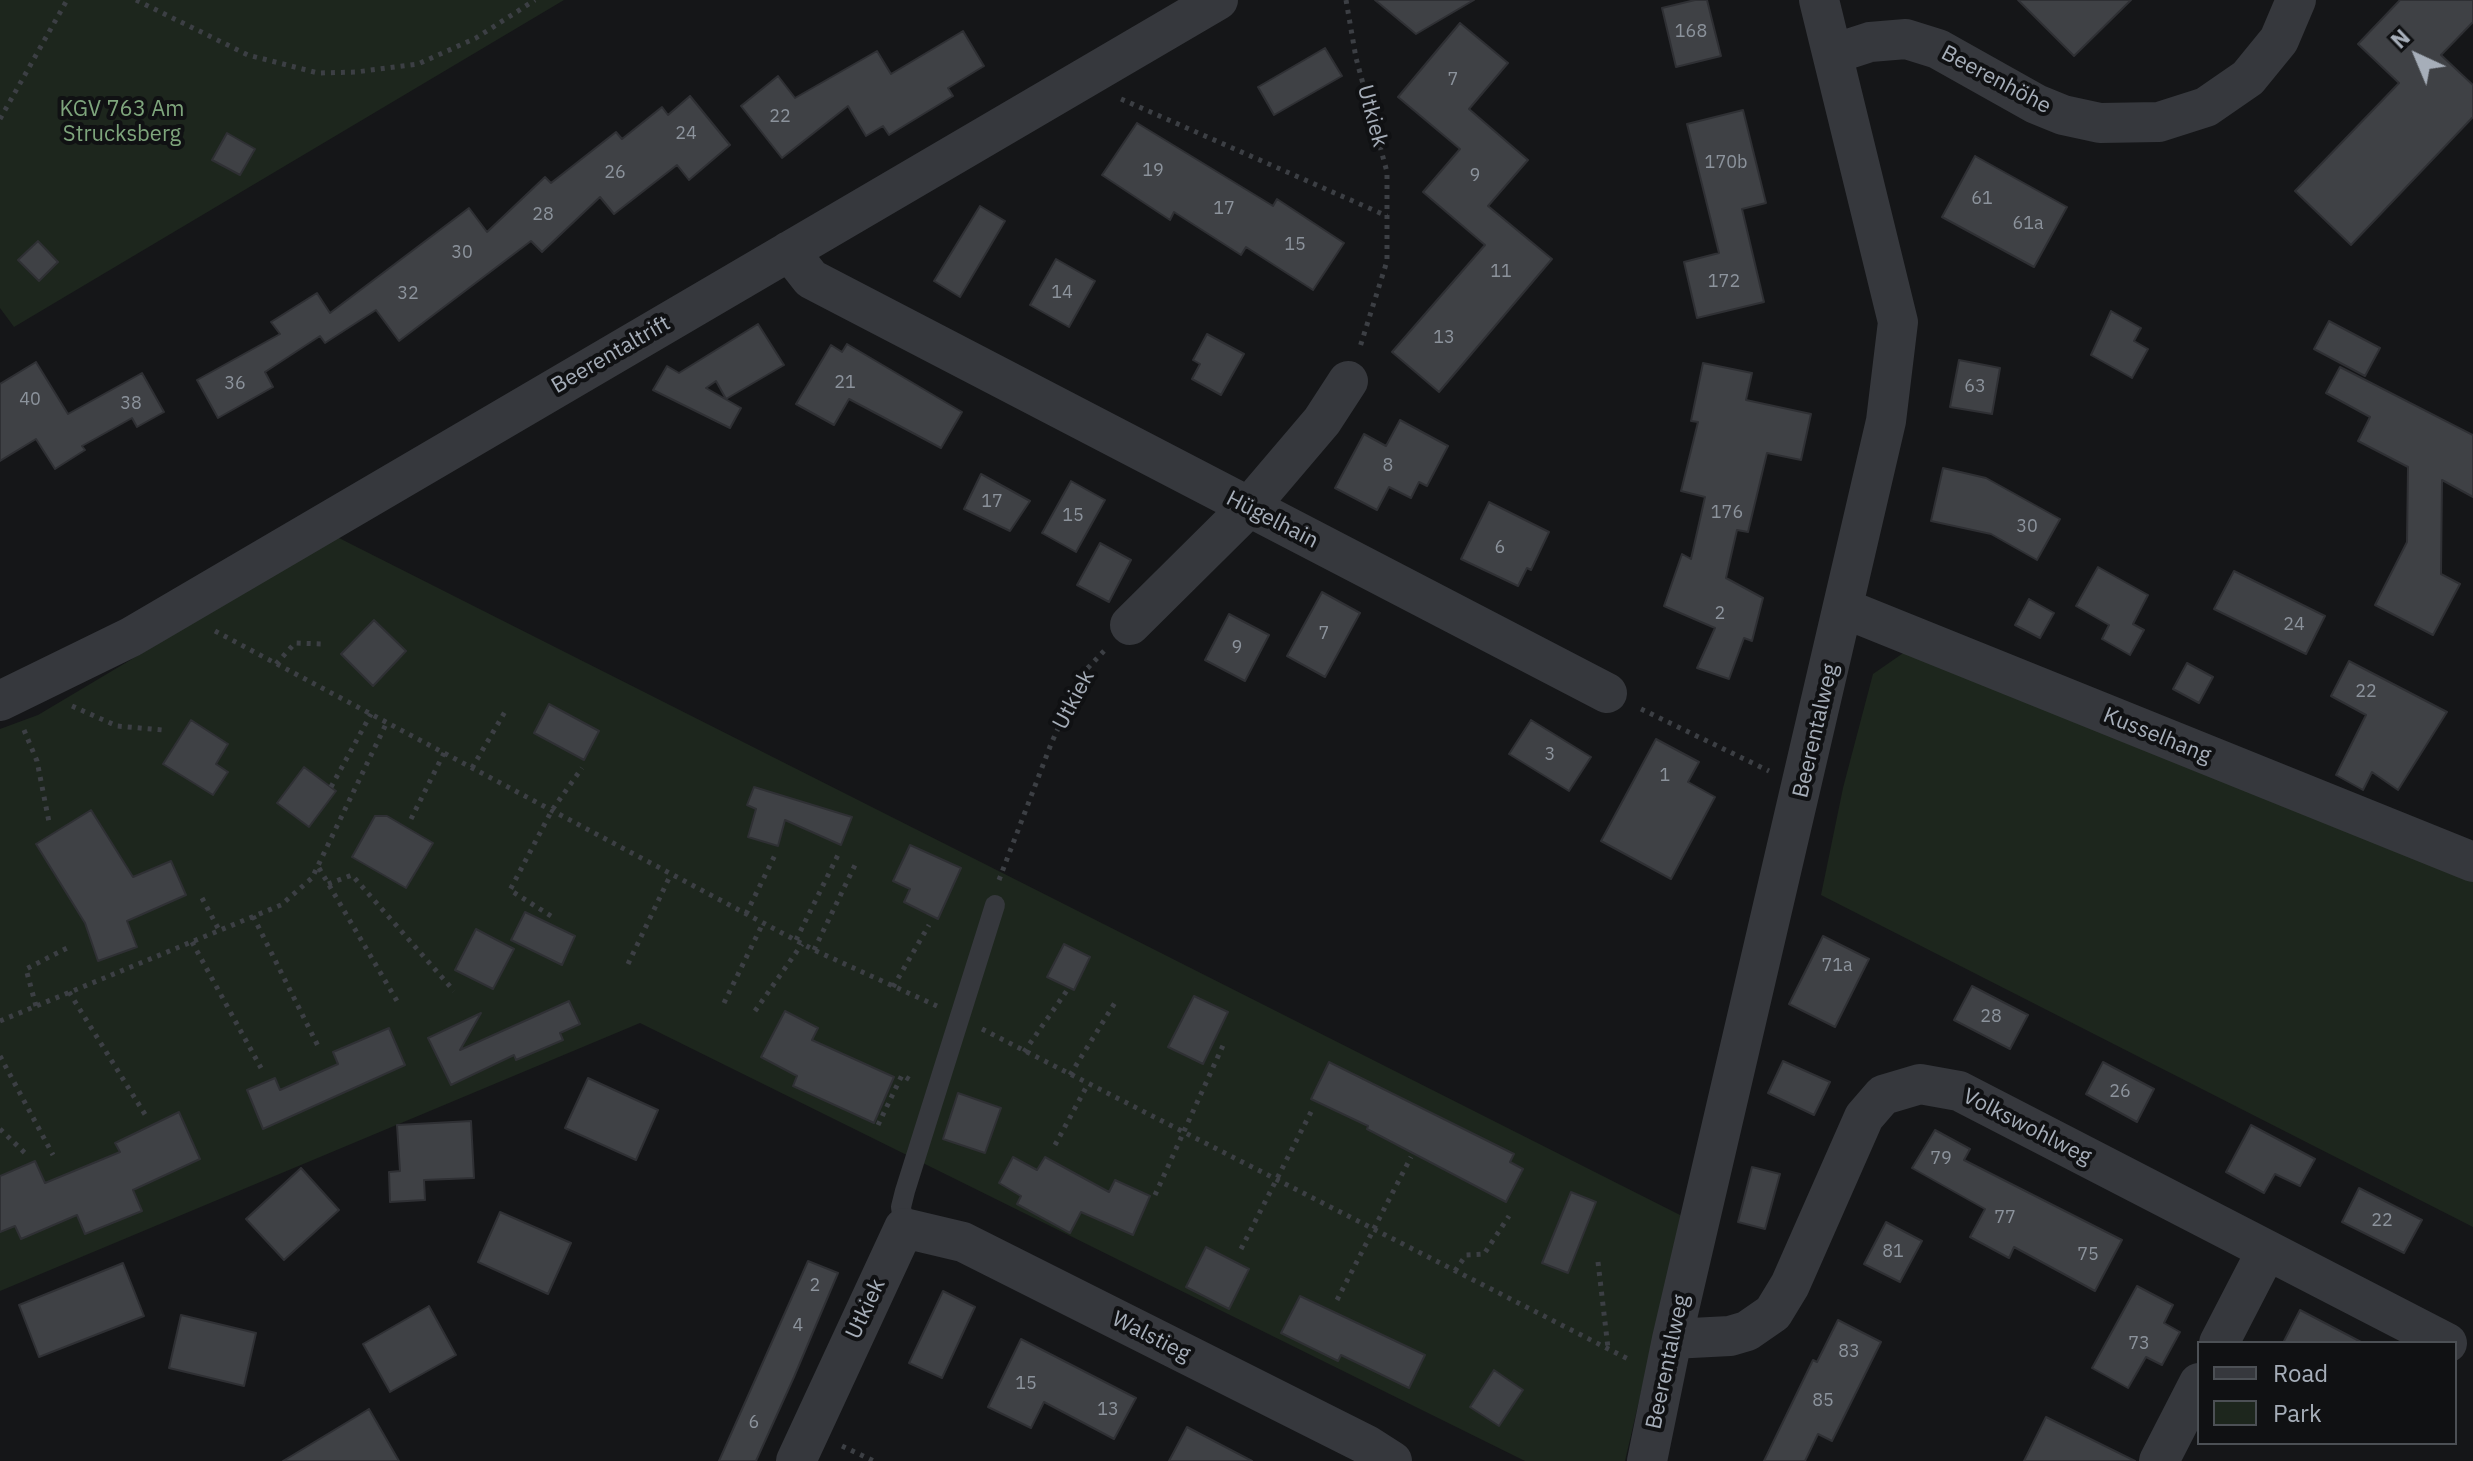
<!DOCTYPE html>
<html>
<head>
<meta charset="utf-8">
<style>
	body { margin:0 }
	#map { position:relative; width:2473px; height:1461px; overflow:hidden; background:#151618; font-family:"IBM Plex Sans",sans-serif }
	canvas { display:block }
	.legend { position:absolute; left:2197px; top:1341px; width:260px; height:104px; box-sizing:border-box; background:#101113; border:2px solid #4c5055; margin:0; padding:10px 14px; list-style:none; font-size:24px; color:#a6aeb9 }
	.legend li { display:flex; align-items:center; gap:16px; height:40px }
	.legend b { width:40px; border:2px solid #4c5055 }
	.north { position:absolute; left:2377px; top:16px; width:80px; height:80px; -webkit-text-stroke:6px #101113; paint-order:stroke; rotate:316deg; font-size:22px; font-weight:700; line-height:32px; text-align:center; color:#a6aeb9 }
	.north::after { content:''; display:block; margin:auto; width:28px; height:36px; background:#a6aeb9; clip-path:polygon(50% 0,100% 100%,50% 72%,0 100%) }
</style>
</head>
<body>
<div id="map">
<canvas width="2473" height="1461"></canvas>
<ul class="legend">
<li><b style="height:10px;background:#36383d"></b>Road</li>
<li><b style="height:22px;background:#1d261d"></b>Park</li>
</ul>
<div class="north">N</div>
</div>
<script>
const g = document.querySelector('canvas').getContext('2d');
g.lineJoin = 'round';
function fill(path, color) {
  g.fillStyle = color;
  g.fill(path, 'evenodd');
}
function poly(rows) {
  const path = new Path2D();
  for (const r of rows) {
    path.moveTo(r[0], r[1]);
    for (let i = 2; i < r.length; i += 2) path.lineTo(r[i], r[i + 1]);
  }
  return path;
}
function trace(path, color, width, dash) {
  g.strokeStyle = color;
  g.lineWidth = width;
  g.lineCap = dash ? 'butt' : 'round';
  g.setLineDash(dash || []);
  g.stroke(path);
}
function label(font, color, halo, rows, align = 'center') {
  g.font = font + ' "IBM Plex Sans",sans-serif';
  g.lineWidth = 8;
  g.setLineDash([]);
  g.textBaseline = 'middle';
  g.strokeStyle = halo;
  g.fillStyle = color;
  for (const [text, x, y, turn = 0] of rows) {
    g.save();
    g.translate(x, y);
    g.rotate((+turn || 0) * Math.PI / 180);
    g.textAlign = isNaN(turn) ? turn : align;
    if (halo) g.strokeText(text, 0, 0);
    g.fillText(text, 0, 0);
    g.restore();
  }
}
const green = poly([
	[0,0,564,0,14,327,0,308],
	[337,537,1682,1216,1625,1461,1525,1461,640,1023,0,1291,0,729,38,715],
	[1922,640,2473,862,2473,1227,1821,895,1843,788,1873,674]
]);
const building = poly([
	[1375,0,1474,0,1416,34,1375,0],
	[1695,0,1707,0,1721,56,1676,67,1662,8,1695,0],
	[2018,0,2131,0,2074,56,2018,0],
	[2400,0,2473,0,2473,22,2441,55,2473,85,2473,117,2351,245,2295,191,2399,83,2358,44,2400,0],
	[1460,23,1508,63,1469,109,1528,160,1488,206,1552,259,1439,392,1392,352,1485,245,1423,192,1460,149,1398,97,1460,23],
	[963,31,984,66,948,88,953,96,889,135,883,126,866,136,848,106,782,158,741,106,778,76,795,98,877,51,891,74,963,31],
	[1325,48,1342,76,1274,115,1258,87,1325,48],
	[690,96,730,145,689,180,677,165,614,214,600,197,542,252,531,241,399,341,376,310,325,343,320,336,265,372,273,387,218,418,197,380,280,334,271,322,317,293,330,313,469,208,487,232,545,177,551,183,616,132,622,139,662,107,668,115,690,96],
	[1743,110,1766,203,1742,209,1764,302,1697,318,1684,262,1719,253,1687,124,1743,110],
	[1137,123,1273,206,1277,199,1344,243,1313,290,1246,247,1241,255,1174,212,1170,220,1102,175,1137,123],
	[227,133,255,149,240,175,212,160,227,133],
	[1975,156,2067,207,2034,267,1942,217,1975,156],
	[980,206,1005,221,960,297,934,281,980,206],
	[38,241,58,262,39,281,18,260,38,241],
	[1056,259,1095,281,1069,327,1030,305,1056,259],
	[2111,311,2141,328,2134,341,2148,349,2132,378,2091,355,2111,311],
	[2329,321,2380,348,2365,376,2314,349,2329,321],
	[758,324,784,365,726,399,716,381,706,388,741,408,730,428,653,390,667,366,679,373,758,324],
	[1207,334,1244,354,1221,395,1192,379,1200,364,1193,360,1207,334],
	[847,344,962,412,941,448,849,399,834,425,796,404,831,345,842,352,847,344],
	[1959,360,2000,368,1992,414,1950,407,1959,360],
	[36,362,68,414,142,373,164,412,137,427,132,418,82,446,85,450,55,469,36,439,0,461,0,384,36,362],
	[1703,363,1752,373,1746,400,1811,414,1801,460,1767,453,1748,532,1737,530,1726,578,1763,598,1752,641,1744,638,1729,679,1697,668,1715,628,1664,606,1682,554,1691,559,1705,497,1681,491,1698,422,1691,421,1703,363],
	[2340,367,2473,435,2473,497,2442,480,2441,574,2460,584,2433,635,2375,605,2407,542,2408,467,2358,441,2370,417,2326,393,2340,367],
	[1400,420,1448,446,1427,486,1419,482,1411,498,1389,487,1377,510,1335,488,1364,434,1386,446,1400,420],
	[1943,468,1986,478,2060,519,2037,560,1991,534,1931,521,1943,468],
	[981,474,1030,501,1010,531,964,509,981,474],
	[1071,481,1105,500,1076,552,1042,533,1071,481],
	[1489,502,1549,532,1531,570,1527,568,1518,586,1461,559,1489,502],
	[1100,543,1131,560,1109,602,1077,585,1100,543],
	[2098,567,2148,595,2133,624,2144,630,2130,655,2102,639,2109,625,2076,606,2098,567],
	[2234,571,2325,616,2306,654,2214,609,2234,571],
	[1322,592,1360,613,1325,677,1287,656,1322,592],
	[2029,599,2054,613,2040,638,2015,625,2029,599],
	[1229,614,1269,635,1245,681,1205,660,1229,614],
	[374,620,406,651,373,686,341,654,374,620],
	[2349,661,2447,712,2398,790,2372,772,2363,790,2336,775,2366,715,2331,696,2349,661],
	[2187,663,2213,677,2199,703,2173,689,2187,663],
	[549,704,599,731,584,760,534,733,549,704],
	[191,720,228,744,216,764,228,772,213,795,163,764,191,720],
	[1531,720,1591,757,1569,791,1509,754,1531,720],
	[1656,739,1699,762,1688,782,1715,797,1671,879,1601,841,1656,739],
	[304,767,336,791,309,827,277,803,304,767],
	[754,787,852,817,841,845,785,820,778,846,748,837,756,809,747,805,754,787],
	[91,810,133,877,171,861,186,895,127,921,137,947,98,961,85,923,36,844,91,810],
	[375,816,387,816,433,843,406,888,352,857,375,816],
	[910,845,961,868,938,919,904,902,910,889,893,881,910,845],
	[525,912,575,936,562,965,511,940,525,912],
	[476,929,514,949,493,989,455,970,476,929],
	[1823,936,1869,959,1835,1027,1789,1004,1823,936],
	[1064,944,1090,957,1074,990,1047,977,1064,944],
	[1972,986,2028,1015,2010,1049,1954,1020,1972,986],
	[1194,996,1228,1012,1203,1064,1168,1047,1194,996],
	[569,1001,580,1024,560,1033,563,1040,516,1060,514,1055,451,1085,428,1038,481,1013,460,1050,569,1001],
	[785,1011,818,1028,812,1040,894,1077,874,1123,793,1086,797,1076,761,1057,785,1011],
	[389,1028,405,1065,263,1129,247,1090,275,1078,280,1090,338,1064,333,1052,389,1028],
	[1783,1061,1830,1082,1814,1115,1768,1093,1783,1061],
	[1329,1062,1514,1154,1510,1162,1523,1169,1506,1202,1367,1129,1368,1126,1311,1099,1329,1062],
	[2103,1062,2154,1089,2137,1122,2086,1094,2103,1062],
	[588,1078,658,1110,636,1160,565,1128,588,1078],
	[958,1093,1001,1108,985,1153,943,1139,958,1093],
	[179,1112,200,1159,133,1190,142,1211,85,1234,77,1215,21,1239,15,1226,0,1232,0,1176,35,1161,45,1183,120,1152,115,1143,179,1112],
	[471,1121,474,1178,424,1180,425,1200,390,1202,389,1172,400,1171,397,1125,471,1121],
	[2251,1125,2315,1159,2300,1186,2275,1174,2264,1193,2226,1172,2251,1125],
	[1935,1130,1970,1149,1964,1160,2122,1240,2095,1291,2014,1247,2009,1258,1970,1237,1985,1209,1912,1168,1935,1130],
	[1013,1157,1037,1170,1045,1157,1109,1192,1115,1180,1150,1196,1133,1235,1081,1212,1070,1233,1017,1204,1021,1196,999,1183,1013,1157],
	[1752,1167,1780,1174,1765,1229,1738,1222,1752,1167],
	[301,1168,339,1210,284,1260,246,1219,301,1168],
	[2359,1188,2422,1220,2404,1253,2342,1222,2359,1188],
	[1571,1192,1596,1202,1568,1273,1542,1263,1571,1192],
	[500,1212,571,1243,548,1294,478,1262,500,1212],
	[1886,1222,1922,1241,1900,1282,1864,1264,1886,1222],
	[1206,1247,1249,1269,1229,1309,1186,1287,1206,1247],
	[808,1261,838,1273,794,1377,756,1461,719,1461,808,1261],
	[123,1263,144,1316,39,1357,19,1305,123,1263],
	[2137,1286,2173,1305,2164,1323,2180,1332,2162,1365,2146,1357,2128,1388,2092,1368,2137,1286],
	[943,1291,975,1307,942,1378,909,1363,943,1291],
	[1300,1296,1425,1355,1409,1388,1341,1355,1338,1361,1281,1333,1300,1296],
	[429,1306,456,1355,390,1392,363,1344,429,1306],
	[2300,1310,2363,1343,2283,1343,2300,1310],
	[181,1315,256,1333,244,1386,169,1368,181,1315],
	[1838,1320,1881,1342,1832,1441,1818,1434,1805,1461,1764,1461,1813,1360,1817,1362,1838,1320],
	[1021,1339,1136,1398,1114,1439,1044,1402,1031,1428,988,1407,1021,1339],
	[1494,1370,1523,1390,1499,1426,1470,1407,1494,1370],
	[369,1409,399,1461,283,1461,369,1409],
	[2046,1417,2135,1461,2024,1461,2046,1417],
	[1187,1427,1252,1461,1169,1461,1187,1427]
]);
const path = poly([
	[136,0,248,55,318,73,356,72,418,64,476,38,535,0],
	[1346,0,1356,58,1387,172,1387,261,1360,347],
	[1121,99,1387,216],
	[0,119,67,0],
	[215,631,814,950,937,1006],
	[276,664,295,643,324,644],
	[72,706,117,726,163,730],
	[1641,709,1769,771],
	[24,730,37,761,49,822],
	[472,768,506,710],
	[331,787,371,714],
	[411,819,444,753],
	[319,868,397,1001],
	[999,880,1051,744,1083,673,1104,651],
	[328,884,352,875,454,991],
	[202,898,219,930],
	[746,914,775,855],
	[253,916,320,1050],
	[551,916,510,890,552,810,582,768],
	[796,940,839,853],
	[192,942,261,1068],
	[814,950,856,863],
	[628,964,671,874],
	[893,987,929,925],
	[69,992,146,1116],
	[724,1003,763,923],
	[36,1006,26,969,69,947],
	[755,1011,802,944],
	[0,1021,281,905,312,878,387,722],
	[982,1029,1632,1361],
	[1024,1052,1068,989],
	[0,1056,53,1155],
	[1070,1075,1116,1001],
	[878,1125,902,1075,912,1081],
	[0,1129,28,1156],
	[1055,1145,1088,1084],
	[1155,1195,1225,1041],
	[1241,1249,1312,1110],
	[1598,1262,1608,1348],
	[1455,1271,1466,1255,1484,1254,1509,1216],
	[1337,1300,1411,1157],
	[842,1446,874,1461]
]);
const lane = poly([
	[904,1228,901,1207,905,1191,995,905]
]);
const street = poly([
	[1833,54,1870,42,1906,39,1938,49,2036,104,2063,115,2100,123,2159,122,2206,107,2248,78,2279,40,2296,0],
	[789,251,811,279,1607,693],
	[1843,608,2473,862],
	[1130,625,1248,508,1322,421,1348,381],
	[0,701,131,637,1218,0],
	[1672,1339,1730,1336,1747,1331,1773,1313,1790,1285,1864,1117,1883,1095,1920,1084,1959,1091,2447,1343],
	[2219,1343,2266,1252],
	[796,1461,904,1228,963,1242,1367,1445,1392,1461],
	[1647,1461,1672,1339,1886,421,1898,322,1819,0],
	[2159,1461,2199,1383]
]);
const numberNames = [
	["168",1691,32],
	["7",1453,80],
	["22",780,117],
	["24",686,134],
	["170b",1726,163],
	["19",1153,171],
	["26",615,173],
	["9",1475,176],
	["61",1982,199],
	["17",1224,209],
	["28",543,215],
	["61a",2028,224],
	["15",1295,245],
	["30",462,253],
	["11",1501,272],
	["172",1724,282],
	["14",1062,293],
	["32",408,294],
	["13",1444,338],
	["21",845,383],
	["36",235,384],
	["63",1975,387],
	["40",30,400],
	["38",131,404],
	["8",1388,466],
	["17",992,502],
	["176",1727,513],
	["15",1073,516],
	["30",2027,527],
	["6",1500,548],
	["2",1720,614],
	["24",2294,625],
	["7",1324,634],
	["9",1237,648],
	["22",2366,692],
	["3",1550,755],
	["1",1665,776],
	["71a",1837,966],
	["28",1991,1017],
	["26",2120,1092],
	["79",1941,1159],
	["77",2005,1218],
	["22",2382,1221],
	["81",1893,1252],
	["75",2088,1255],
	["2",815,1286],
	["4",798,1326],
	["73",2139,1344],
	["83",1849,1352],
	["15",1026,1384],
	["85",1823,1401],
	["13",1108,1410],
	["6",754,1423]
];
const streetNames = [
	["Beerenhöhe",1996,80,28],
	["Utkiek",1372,116,75],
	["Beerentaltrift",611,355,-30],
	["Hügelhain",1272,520,27],
	["Utkiek",1074,700,-62],
	["Beerentalweg",1816,731,-77],
	["Kusselhang",2157,736,22],
	["Volkswohlweg",2027,1127,27],
	["Utkiek",866,1309,-65],
	["Walstieg",1151,1337,27],
	["Beerentalweg",1668,1362,-78]
];
const parkNames = [
	["KGV 763 Am",122,110],
	["Strucksberg",122,135]
];
fill(green, '#1d261d');
fill(building, '#3f4145');
trace(building, '#2f3034', 2);
trace(path, '#3c3f44', 5, [4, 6]);
trace(lane, '#36383d', 20);
trace(street, '#36383d', 40);
label('18px', '#8c939c', null, numberNames);
label('22px', '#a6aeb9', '#101113', streetNames);
label('22px', '#7ea57c', '#101113', parkNames);
</script>
</body>
</html>
